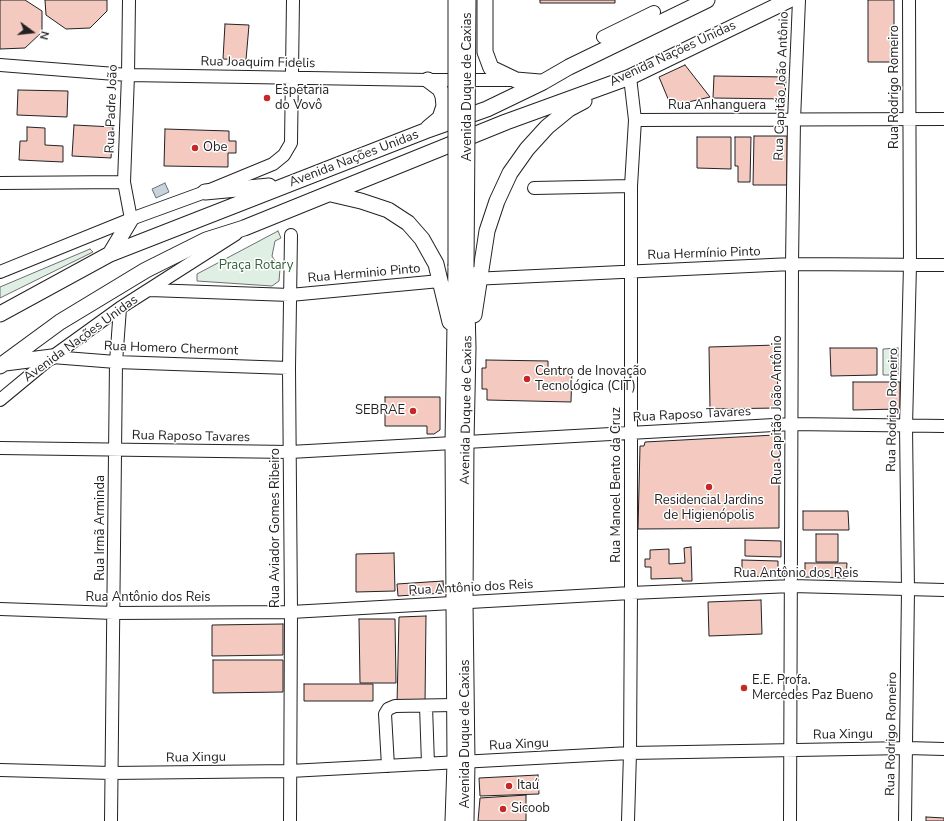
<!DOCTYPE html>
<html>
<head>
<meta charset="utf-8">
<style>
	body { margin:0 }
	#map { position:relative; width:944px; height:821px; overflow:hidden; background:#fff; font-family:"Nunito Sans",sans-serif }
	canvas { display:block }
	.north { position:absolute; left:12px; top:12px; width:40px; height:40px; -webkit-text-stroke:3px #fff; paint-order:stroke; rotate:105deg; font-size:11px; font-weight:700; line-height:16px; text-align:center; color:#222 }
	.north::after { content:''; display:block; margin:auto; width:14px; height:18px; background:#222; clip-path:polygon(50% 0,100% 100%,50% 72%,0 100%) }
</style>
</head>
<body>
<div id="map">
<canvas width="944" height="821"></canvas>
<div class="north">N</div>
</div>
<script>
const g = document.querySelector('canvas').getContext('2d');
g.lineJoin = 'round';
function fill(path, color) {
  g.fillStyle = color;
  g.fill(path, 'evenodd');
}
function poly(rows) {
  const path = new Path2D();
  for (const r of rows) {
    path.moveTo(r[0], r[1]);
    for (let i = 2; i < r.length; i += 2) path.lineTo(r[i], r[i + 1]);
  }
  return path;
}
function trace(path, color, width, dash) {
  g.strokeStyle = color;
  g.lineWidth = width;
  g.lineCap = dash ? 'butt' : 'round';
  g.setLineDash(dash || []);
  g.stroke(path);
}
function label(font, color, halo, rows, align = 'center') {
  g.font = font + ' "Nunito Sans",sans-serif';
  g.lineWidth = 3;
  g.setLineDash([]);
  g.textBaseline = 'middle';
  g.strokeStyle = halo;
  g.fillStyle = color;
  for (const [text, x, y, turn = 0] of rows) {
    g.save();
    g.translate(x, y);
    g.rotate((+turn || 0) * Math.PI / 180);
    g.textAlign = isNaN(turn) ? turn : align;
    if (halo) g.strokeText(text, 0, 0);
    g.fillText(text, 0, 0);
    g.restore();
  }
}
const green = poly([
	[278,231,281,238,275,241,272,256,280,269,279,281,272,286,197,281,197,274,278,231],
	[90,249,93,252,0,298,0,287,90,249],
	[898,348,898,375,883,375,883,349,898,348]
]);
const water = poly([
	[165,183,169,192,156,198,152,189,165,183]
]);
const building = poly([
	[0,0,25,0,42,11,42,32,25,48,0,49,0,0],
	[45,0,107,0,107,11,90,28,66,29,46,15,45,0],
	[540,0,615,0,615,3,540,3,540,0],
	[868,0,894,0,894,62,868,62,868,0],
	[225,24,249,25,246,60,223,59,225,24],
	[685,65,710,97,671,106,659,77,685,65],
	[714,76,786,77,785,99,713,98,714,76],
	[18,90,68,91,67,117,17,115,18,90],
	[74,125,113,127,111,158,72,156,74,125],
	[27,127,45,128,45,145,63,146,63,162,19,160,20,141,27,141,27,127],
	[165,129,229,131,229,141,236,141,236,153,228,153,228,167,164,166,165,129],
	[754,136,787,136,787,185,753,185,754,136],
	[697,137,731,137,731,169,697,168,697,137],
	[735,137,751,137,750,182,738,182,738,166,735,166,735,137],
	[777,345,778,408,710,409,709,347,777,345],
	[830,348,877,348,877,375,831,376,830,348],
	[486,360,548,361,548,369,572,370,571,402,487,400,487,389,482,389,482,368,486,368,486,360],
	[853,382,900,382,900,409,853,410,853,382],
	[385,397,440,397,440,430,434,434,427,434,427,426,385,426,385,397],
	[775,435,779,440,779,528,638,529,640,446,644,446,645,442,775,435],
	[803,511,848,511,849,530,803,530,803,511],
	[816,534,838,534,838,562,816,562,816,534],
	[745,540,781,541,781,557,745,556,745,540],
	[691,547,692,581,682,581,682,578,651,579,651,567,645,567,645,559,650,559,650,550,669,549,669,564,685,563,684,548,691,547],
	[394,553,395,591,356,592,356,554,394,553],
	[742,560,778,561,778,577,742,576,742,560],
	[805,563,847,563,846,578,805,577,805,563],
	[443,581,444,593,398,596,397,584,443,581],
	[761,600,762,634,709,636,708,602,761,600],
	[426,616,425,704,397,704,399,617,426,616],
	[359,619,395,619,396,683,360,683,359,619],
	[283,624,283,655,212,656,212,625,283,624],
	[213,660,283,660,283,692,213,693,213,660],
	[304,684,373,684,373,701,304,701,304,684],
	[538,775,539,794,480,796,479,778,538,775],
	[526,795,526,821,478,821,480,798,526,795],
	[926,817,944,818,944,821,926,821,926,817]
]);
const minor = poly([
	[129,0,128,75,124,182,131,219],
	[603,37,654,12],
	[0,65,128,75,428,80,514,80],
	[635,120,944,119],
	[0,183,124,182],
	[534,188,631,186],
	[0,272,131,219,205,192,273,164,284,155,291,143,293,0],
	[472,279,792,264,944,265],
	[150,290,290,295,440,281],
	[52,357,116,362,289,368],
	[0,400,52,357,120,308,236,234],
	[466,442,792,424,944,426],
	[0,448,290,452,453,443],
	[0,609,114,613,291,612,631,593,792,586,944,590],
	[426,706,428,764],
	[388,766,385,714,388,709,395,706,454,705],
	[0,770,111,773,290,771,630,753,907,748,944,749],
	[111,821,116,362,120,308],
	[290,821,291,612,289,368,291,235],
	[628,821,630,753,631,593,631,186,635,120,630,77],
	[790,821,792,264,794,120,799,0],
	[905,821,908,590,906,426,910,265,909,0]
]);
const major = poly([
	[485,0,485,52,491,68,516,80,540,82],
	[428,80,440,89,443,96,444,106,440,118,428,128],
	[205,192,269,186],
	[331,194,361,201,388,210,408,223,422,239,436,264,450,322],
	[110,254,131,219],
	[0,314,110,254,425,131,487,109,543,82,569,67,707,0],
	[474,315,487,231,497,201,510,173,527,149,547,127,569,109,584,101],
	[5,363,52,357],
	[0,366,60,322,146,270,206,240,244,228,506,122,630,77,789,0],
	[453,821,455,763,453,443,456,266],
	[466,821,467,762,465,602,466,442,468,348,466,267]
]);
const majorBridge = poly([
	[456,266,456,0],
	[466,267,468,0]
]);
const markers = [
	[267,98,4,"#c62828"],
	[195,148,4,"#c62828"],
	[527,379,4,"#c62828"],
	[413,411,4,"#c62828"],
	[709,487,4,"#c62828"],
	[744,688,4,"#c62828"],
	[509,786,4,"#c62828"],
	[503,809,4,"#c62828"]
];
const streetNames = [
	["Avenida Nações Unidas",673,54,-25],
	["Rua Joaquim Fidelis",258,63,1],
	["Rua Capitão João Antônio",782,86,-88],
	["Avenida Duque de Caxias",468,87,-90],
	["Rua Rodrigo Romeiro",895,87,-90],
	["Rua Anhanguera",717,106],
	["Rua Padre João",112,109,-88],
	["Avenida Nações Unidas",354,159,-21],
	["Rua Hermínio Pinto",704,254,-2],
	["Rua Herminio Pinto",364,274,-5],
	["Avenida Nações Unidas",81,339,-36],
	["Rua Homero Chermont",171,349,2],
	["Avenida Duque de Caxias",467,410,-89],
	["Rua Capitão João Antônio",778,410,-90],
	["Rua Rodrigo Romeiro",893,410,-89],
	["Rua Raposo Tavares",692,415,-3],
	["Rua Raposo Tavares",191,437,1],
	["Rua Manoel Bento da Cruz",617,485,-90],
	["Rua Irmã Arminda",101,528,-90],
	["Rua Aviador Gomes Ribeiro",276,528,-90],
	["Rua Antônio dos Reis",796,574],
	["Rua Antônio dos Reis",471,588,-3],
	["Rua Antônio dos Reis",148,598],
	["Avenida Duque de Caxias",466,734,-90],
	["Rua Rodrigo Romeiro",892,734,-89],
	["Rua Xingu",843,735,-1],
	["Rua Xingu",519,745,-3],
	["Rua Xingu",196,758,-1]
];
const poiNames = [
	["Espetaria",275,91],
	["do Vovô",275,106],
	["Obe",203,148],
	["Centro de Inovação",535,372],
	["Tecnológica (CIT)",535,387],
	["SEBRAE",405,411,"right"],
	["Residencial Jardins",709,501,"center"],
	["de Higienópolis",709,516,"center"],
	["E.E. Profa.",752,681],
	["Mercedes Paz Bueno",752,696],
	["Itaú",517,786],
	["Sicoob",511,809]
];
const parkNames = [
	["Praça Rotary",256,266]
];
fill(green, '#e0efe3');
trace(green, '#6f6f6f', 1);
fill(water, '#c7d3dd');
trace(water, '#6f6f6f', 1);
fill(building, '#f3c9c0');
trace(building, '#222', 1);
trace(minor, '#222', 14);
trace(major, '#222', 17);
trace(minor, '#fff', 12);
trace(major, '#fff', 15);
trace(majorBridge, '#222', 17, []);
trace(majorBridge, '#fff', 15);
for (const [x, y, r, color] of markers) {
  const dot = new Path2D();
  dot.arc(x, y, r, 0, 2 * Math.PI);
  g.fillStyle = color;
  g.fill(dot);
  trace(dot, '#fff', 1.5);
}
label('13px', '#222', '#fff', streetNames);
label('13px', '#222', '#fff', poiNames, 'left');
label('13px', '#2f5e38', '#fff', parkNames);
</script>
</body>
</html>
